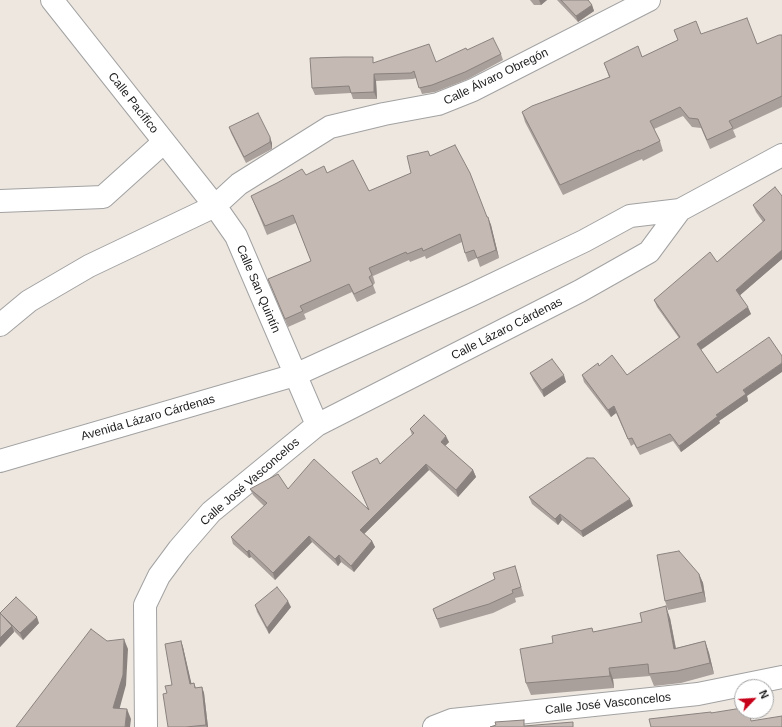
<!DOCTYPE html>
<html>
<head>
<meta charset="utf-8">
<style>
	body { margin:0 }
	#map { position:relative; width:782px; height:727px; overflow:hidden; background:#ede7e0; font-family:Arial,sans-serif }
	canvas { display:block }
	.north { position:absolute; left:734px; top:679px; width:40px; height:40px; box-sizing:border-box; background:#fff; border:1px solid #a4a4a4; border-radius:50%; rotate:65deg; font-size:11px; font-weight:700; line-height:16px; text-align:center; color:#1b1b1b }
	.north::after { content:''; display:block; margin:auto; width:14px; height:18px; background:#c70019; clip-path:polygon(50% 0,100% 100%,50% 72%,0 100%) }
</style>
</head>
<body>
<div id="map">
<canvas width="782" height="727"></canvas>
<div class="north">N</div>
</div>
<script>
const g = document.querySelector('canvas').getContext('2d');
g.lineJoin = 'round';
function poly(rows) {
  const path = new Path2D();
  for (const r of rows) {
    path.moveTo(r[0], r[1]);
    for (let i = 2; i < r.length; i += 2) path.lineTo(r[i], r[i + 1]);
  }
  return path;
}
function trace(path, color, width, dash) {
  g.strokeStyle = color;
  g.lineWidth = width;
  g.lineCap = dash ? 'butt' : 'round';
  g.setLineDash(dash || []);
  g.stroke(path);
}
function fill(path, color) {
  g.fillStyle = color;
  g.fill(path, 'evenodd');
}
function label(font, color, halo, rows, align = 'center') {
  g.font = font + ' Arial,sans-serif';
  g.lineWidth = 4;
  g.setLineDash([]);
  g.textBaseline = 'middle';
  g.strokeStyle = halo;
  g.fillStyle = color;
  for (const [text, x, y, turn = 0] of rows) {
    g.save();
    g.translate(x, y);
    g.rotate((+turn || 0) * Math.PI / 180);
    g.textAlign = isNaN(turn) ? turn : align;
    if (halo) g.strokeText(text, 0, 0);
    g.fillText(text, 0, 0);
    g.restore();
  }
}
const minor = poly([
	[52,0,215,206,236,236,317,425,211,512,179,549,159,576,145,605,146,727],
	[0,201,103,197,164,142],
	[0,325,29,301,89,266,215,206,239,184,330,127,384,114,438,104,473,90,649,0],
	[317,425,580,291,649,252,680,210],
	[0,461,295,375,471,295,584,241,630,216,680,210,782,155],
	[434,727,452,720,698,694,782,677]
]);
const wall = poly([
	[530,0,547,0,541,5,534,5],
	[557,0,588,0,592,5,594,11,578,22],
	[674,30,757,44,782,35,782,107,733,130,736,137,710,149,701,128,692,127,683,116,654,129,660,141,663,151,643,161,642,159,563,195,525,122,522,112,609,77,604,63,642,57,678,40],
	[467,50,501,54,503,60,468,79,435,92,422,94,416,78,413,79,376,81,377,99,353,99,351,93,315,95,312,88,375,63,436,62],
	[229,127,272,143,272,149,246,163,231,133],
	[430,156,487,217,491,225,499,258,480,267,477,258,468,262,465,253,462,242,426,259,425,256,410,262,409,260,373,276,375,283,373,285,376,293,357,302,352,292,304,314,306,319,288,327,268,279,311,261,296,223,267,235,251,196,306,175,327,173,369,191,411,173],
	[782,196,782,259,740,295,751,314,701,350,717,373,747,396,748,401,719,421,720,423,681,452,673,441,640,455,634,444,631,446,616,413,611,417,584,382,582,375,599,366,627,375,679,338,657,307,654,300,717,262,763,222,756,212,753,205],
	[530,373,566,382,544,397,533,380],
	[410,429,449,442,445,446,473,470,476,477,458,497,429,470,364,534,372,541,375,547,354,572,341,562,338,566,312,542,275,580,251,557,249,558,233,544,231,537,264,506,253,495,250,489,288,489,368,508,352,472,380,464,412,435],
	[529,497,633,506,583,537,562,520,558,525,532,504],
	[515,566,524,596,515,598,516,602,493,613,440,628,433,609,495,579],
	[699,574,703,583,706,602,668,610,665,601],
	[255,605,291,607,269,634,257,612],
	[0,613,39,623,23,640,14,631,14,632,0,647],
	[670,618,676,648,705,641,709,653,714,674,681,683,654,686,650,676,613,679,614,688,531,695,526,683,592,628,593,632],
	[181,641,183,647,191,683,194,683,196,688,202,687,204,693,208,727,168,727,172,685]
]);
const shadedWall = poly([
	[539,0,547,0,541,5],
	[592,5,594,11,578,22,576,16],
	[374,74,376,81,377,99,374,92],
	[270,137,272,143,272,149,270,142],
	[488,217,491,225,499,258,496,250],
	[782,250,782,259,738,297,736,290],
	[748,307,751,314,699,351,697,344],
	[782,363,782,372,747,396,748,401,719,421,720,423,681,452,679,446,716,415,743,390],
	[564,375,566,382,544,397,542,390],
	[614,406,616,413,611,417,608,410],
	[446,436,449,442,443,448,441,442],
	[426,464,429,470,362,536,360,530],
	[473,470,476,477,458,497,456,490],
	[630,499,633,506,583,537,581,531],
	[560,514,562,520,558,525,555,519],
	[309,536,312,542,275,580,273,573],
	[372,541,375,547,354,572,351,566],
	[249,550,251,557,249,558,247,552],
	[339,555,341,562,338,566,335,559],
	[699,574,703,583,706,602,703,592],
	[288,601,291,607,269,634,267,628],
	[666,606,670,618,678,661,674,649],
	[37,617,39,623,23,640,20,633],
	[12,626,14,632,0,647,0,638],
	[124,639,128,649,126,685,117,718,113,708],
	[181,641,183,647,193,690,190,684],
	[705,641,709,653,714,674,710,663],
	[609,668,613,679,614,688,610,676],
	[202,687,204,693,208,727,207,727,206,725],
	[127,709,131,719,130,727,125,727]
]);
const building = poly([
	[561,0,588,0,592,5,576,16,561,0],
	[747,18,757,44,779,35,782,35,782,96,729,121,733,128,707,140,698,119,689,118,680,107,650,121,660,141,639,151,639,150,560,185,522,112,532,106,610,77,604,63,638,46,642,57,678,40,674,30,696,21,701,34,747,18],
	[493,38,501,54,465,72,432,85,419,88,414,71,411,73,374,74,374,92,351,93,349,86,312,88,310,58,344,57,373,57,373,63,429,44,436,62,466,48,467,50,493,38],
	[258,113,270,137,270,142,244,157,229,127,258,113],
	[455,145,470,173,487,217,488,217,496,250,477,258,474,250,465,253,460,234,423,251,422,248,407,254,406,252,369,268,372,275,369,277,373,285,354,294,349,284,300,306,303,311,285,319,268,279,311,261,293,215,265,226,251,196,277,183,302,169,306,175,324,166,327,173,353,160,369,191,411,173,407,156,428,151,430,156,455,145],
	[775,187,782,196,782,250,736,290,748,307,697,344,717,373,769,337,782,356,782,363,743,390,746,394,716,415,718,416,679,446,670,434,637,448,632,438,628,439,614,406,608,410,582,375,598,363,599,366,612,355,627,375,680,337,654,300,710,252,717,262,765,220,753,205,775,187],
	[552,359,564,375,542,390,530,373,552,359],
	[424,415,446,436,441,442,473,470,456,490,426,464,360,530,372,541,351,566,339,555,335,559,309,536,273,573,249,550,247,552,231,537,267,503,250,489,278,474,288,489,314,459,369,510,352,472,377,458,380,464,414,433,410,429,424,415],
	[587,458,594,458,630,499,581,531,560,514,555,519,529,497,587,458],
	[679,551,699,574,703,592,665,601,657,555,679,551],
	[515,566,521,587,512,590,513,593,489,604,437,619,433,609,495,579,493,573,515,566],
	[277,587,288,601,267,628,255,605,277,587],
	[16,597,37,617,20,633,0,613,16,597],
	[666,606,674,649,705,641,710,663,677,671,649,674,648,664,609,668,610,676,526,683,520,649,553,643,552,636,592,628,593,632,642,622,640,613,666,606],
	[0,613,12,626,0,638,0,613],
	[91,629,107,641,124,639,123,675,113,708,127,709,125,727,16,727,91,629],
	[181,641,190,684,194,683,195,688,202,687,206,725,186,727,168,727,163,694,167,693,165,686,172,685,165,644,181,641],
	[742,708,742,711,749,711,751,721,782,716,782,727,651,727,649,719,711,712,711,713,742,708],
	[524,720,524,726,573,722,573,727,490,727,496,725,495,722,524,720]
]);
const streetNames = [
	["Calle Álvaro Obregón",496,77,-26],
	["Calle Pacífico",133,103,52],
	["Calle San Quintín",258,289,67],
	["Calle Lázaro Cárdenas",507,329,-27],
	["Avenida Lázaro Cárdenas",148,418,-16],
	["Calle José Vasconcelos",250,482,-41],
	["Calle José Vasconcelos",608,704,-6]
];
trace(minor, '#a2a2a2', 24);
trace(minor, '#fff', 22);
fill(wall, '#a99f9b');
fill(shadedWall, '#8a827e');
fill(building, '#c5b9b4');
trace(building, '#8a827e', 1);
label('12px', '#1b1b1b', '#fff', streetNames);
</script>
</body>
</html>
